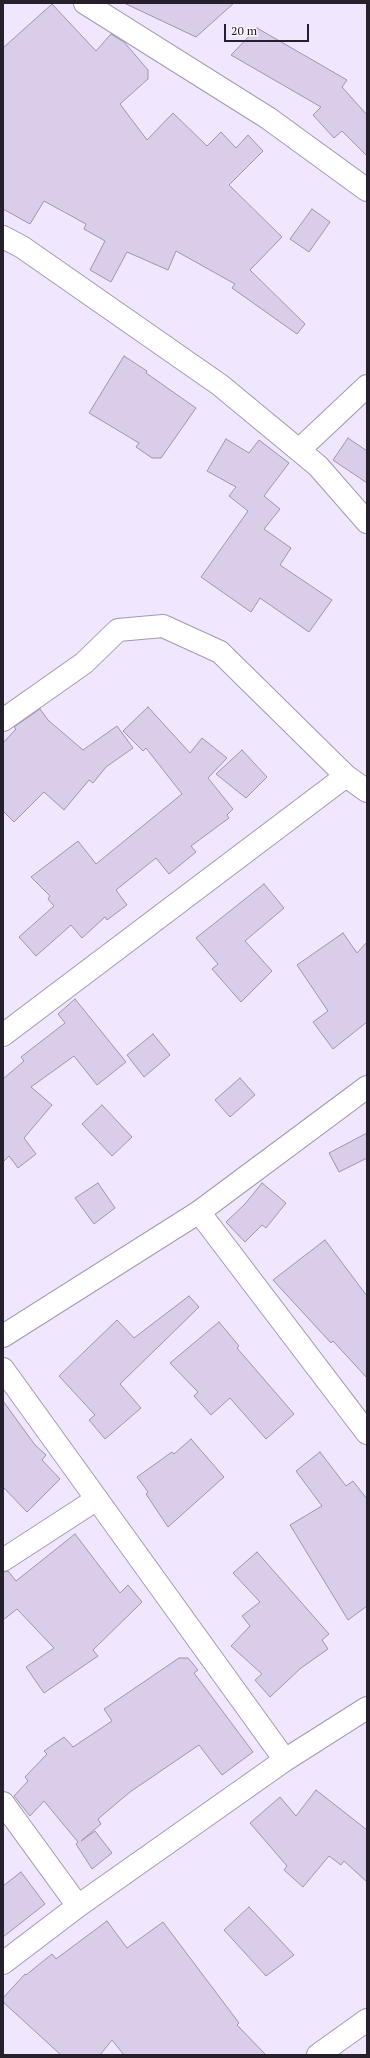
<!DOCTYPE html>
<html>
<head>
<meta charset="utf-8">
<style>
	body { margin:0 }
	#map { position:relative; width:370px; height:2058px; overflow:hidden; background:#f0e6fd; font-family:"PT Serif",serif }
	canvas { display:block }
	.frame { position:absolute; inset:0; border:4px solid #25202b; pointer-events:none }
	.scale { position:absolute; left:224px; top:24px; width:85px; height:18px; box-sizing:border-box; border:2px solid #25202b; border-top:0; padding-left:5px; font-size:12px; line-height:14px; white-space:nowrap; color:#25202b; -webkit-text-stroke:3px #f9f7fd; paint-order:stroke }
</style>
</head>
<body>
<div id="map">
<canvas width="370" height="2058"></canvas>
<div class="frame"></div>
<div class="scale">20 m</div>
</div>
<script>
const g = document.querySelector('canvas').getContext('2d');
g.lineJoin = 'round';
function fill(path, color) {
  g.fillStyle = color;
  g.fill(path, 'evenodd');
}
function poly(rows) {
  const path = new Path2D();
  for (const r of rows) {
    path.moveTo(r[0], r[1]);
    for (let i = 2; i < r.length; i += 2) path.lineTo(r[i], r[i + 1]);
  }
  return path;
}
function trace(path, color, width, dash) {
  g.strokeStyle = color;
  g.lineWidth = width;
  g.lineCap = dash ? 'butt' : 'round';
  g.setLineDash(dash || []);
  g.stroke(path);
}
const building = poly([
	[124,3,234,3,196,37,124,3],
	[52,4,96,51,111,34,124,42,148,70,148,79,120,104,147,140,173,113,207,146,221,132,236,148,248,135,263,151,229,185,282,237,250,270,305,324,297,334,232,288,235,284,176,251,168,270,127,252,111,282,90,270,105,241,84,229,86,224,44,201,30,224,3,209,3,48,52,4],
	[257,28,347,80,342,87,367,115,367,156,342,131,334,138,313,115,321,107,231,55,257,28],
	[312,209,330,222,309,252,290,239,312,209],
	[124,356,147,371,146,373,196,408,161,458,152,458,136,447,139,443,89,413,124,356],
	[348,438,367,451,367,483,333,460,348,438],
	[226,439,249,453,259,440,289,463,264,496,280,509,264,529,291,548,280,565,332,600,309,632,260,598,251,612,201,577,248,511,229,496,236,487,207,471,226,439],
	[148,707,190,753,202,738,227,758,208,778,233,809,227,815,229,818,191,846,196,852,169,874,156,858,116,890,127,905,107,920,105,917,82,938,71,925,36,956,19,937,54,906,48,899,50,896,31,877,78,841,96,864,182,794,146,748,143,751,123,731,148,707],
	[40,709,48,720,83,750,117,726,133,748,106,767,93,783,89,780,64,810,44,792,14,822,3,811,3,743,16,729,14,727,40,709],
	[242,750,267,777,246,798,216,774,242,750],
	[264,884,284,908,245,941,272,971,241,1002,212,969,218,964,196,938,264,884],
	[343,933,357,953,367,942,367,1022,333,1049,313,1022,328,1011,297,965,343,933],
	[75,999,126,1062,97,1085,74,1056,31,1087,52,1105,24,1138,36,1154,18,1168,9,1156,3,1162,3,1079,24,1061,21,1057,65,1023,58,1014,75,999],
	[153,1034,170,1055,144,1077,127,1055,153,1034],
	[240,1078,255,1095,230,1117,215,1100,240,1078],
	[102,1105,132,1137,112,1156,82,1124,102,1105],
	[367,1133,367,1158,339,1172,329,1153,367,1133],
	[98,1183,115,1208,94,1224,75,1198,98,1183],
	[262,1183,286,1203,266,1228,262,1225,245,1242,226,1222,245,1204,262,1183],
	[325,1240,367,1296,367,1378,333,1341,331,1343,273,1280,325,1240],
	[189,1296,199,1307,120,1384,141,1408,105,1439,89,1420,95,1415,59,1376,117,1320,134,1338,189,1296],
	[219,1322,239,1346,237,1348,294,1414,266,1439,230,1398,211,1415,194,1396,198,1392,170,1363,219,1322],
	[3,1401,35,1445,46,1455,42,1460,60,1479,27,1512,3,1487,3,1401],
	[191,1439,224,1477,168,1527,146,1494,148,1492,137,1477,172,1452,174,1454,191,1439],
	[320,1452,346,1486,353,1481,367,1499,367,1606,348,1620,290,1525,322,1506,296,1471,320,1452],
	[75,1534,120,1593,128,1585,142,1602,93,1650,98,1656,44,1693,26,1667,54,1648,17,1609,3,1620,3,1572,8,1571,16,1581,75,1534],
	[257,1552,329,1634,322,1640,328,1649,301,1668,270,1697,255,1680,262,1674,231,1646,250,1626,242,1616,260,1602,233,1573,257,1552],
	[179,1658,188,1658,198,1670,194,1673,253,1752,222,1775,199,1745,130,1792,98,1819,101,1824,81,1841,95,1831,112,1853,92,1869,76,1844,78,1842,44,1801,30,1816,14,1796,28,1781,25,1777,47,1754,44,1751,64,1737,73,1747,112,1721,104,1709,179,1658],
	[316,1790,367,1830,367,1882,344,1861,341,1865,329,1856,303,1887,284,1870,287,1866,250,1823,280,1797,296,1816,316,1790],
	[21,1872,45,1904,3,1937,3,1886,21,1872],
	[249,1907,294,1955,266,1976,224,1930,249,1907],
	[107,1921,127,1948,163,1922,239,2023,237,2025,266,2055,124,2055,112,2040,100,2055,61,2055,3,2002,3,1998,25,1974,26,1975,52,1954,56,1959,107,1921]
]);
const minor = poly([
	[85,3,268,118,367,190],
	[3,237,22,247,220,385,318,466,367,522],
	[299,450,367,386],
	[3,720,84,663,118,630,163,626,220,652,346,776,367,791],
	[3,1035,346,776],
	[199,1212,367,1433],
	[3,1336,199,1212,367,1087],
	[3,1369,285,1760],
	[3,1560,97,1499],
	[3,1803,78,1906],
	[3,1963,78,1906,285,1760,367,1708],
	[318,2055,367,2020]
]);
fill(building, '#dacde9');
trace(building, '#9f93ad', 1);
trace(minor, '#a498b2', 24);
trace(minor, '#fff', 22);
</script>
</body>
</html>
